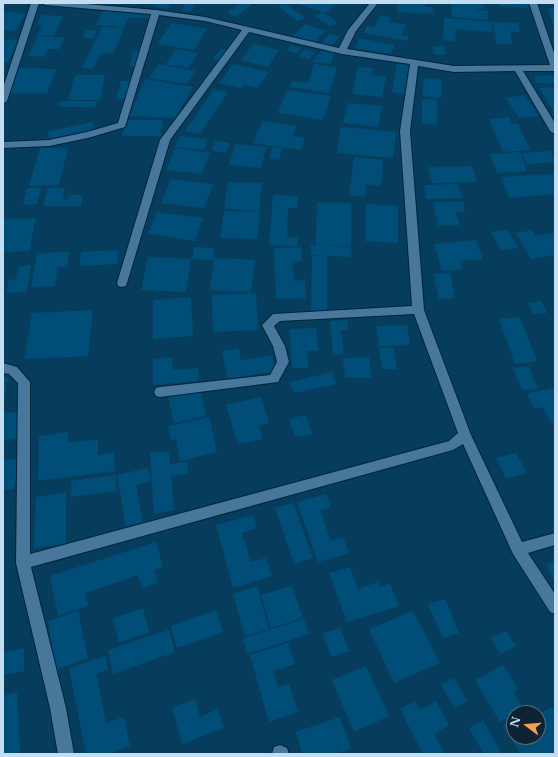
<!DOCTYPE html>
<html>
<head>
<meta charset="utf-8">
<style>
	body { margin:0 }
	#map { position:relative; width:558px; height:757px; overflow:hidden; background:#073d5c; font-family:"Libre Baskerville",serif }
	canvas { display:block }
	.frame { position:absolute; inset:0; border:4px solid #c4ddf0; pointer-events:none }
	.north { position:absolute; left:506px; top:705px; width:40px; height:40px; box-sizing:border-box; background:#0e2231; border:1px solid #576d7d; border-radius:50%; rotate:286deg; font-size:11px; font-weight:700; line-height:16px; text-align:center; color:#c4ddf0 }
	.north::after { content:''; display:block; margin:auto; width:14px; height:18px; background:#f9a04c; clip-path:polygon(50% 0,100% 100%,50% 72%,0 100%) }
</style>
</head>
<body>
<div id="map">
<canvas width="558" height="757"></canvas>
<div class="frame"></div>
<div class="north">N</div>
</div>
<script>
const g = document.querySelector('canvas').getContext('2d');
g.lineJoin = 'round';
function fill(path, color) {
  g.fillStyle = color;
  g.fill(path, 'evenodd');
}
function poly(rows) {
  const path = new Path2D();
  for (const r of rows) {
    path.moveTo(r[0], r[1]);
    for (let i = 2; i < r.length; i += 2) path.lineTo(r[i], r[i + 1]);
  }
  return path;
}
function trace(path, color, width, dash) {
  g.strokeStyle = color;
  g.lineWidth = width;
  g.lineCap = dash ? 'butt' : 'round';
  g.setLineDash(dash || []);
  g.stroke(path);
}
const building = poly([
	[155,3,172,3,167,9,153,6],
	[186,3,196,3,190,12,181,10],
	[240,3,252,4,236,17,227,13],
	[285,3,305,18,297,21,278,6],
	[295,3,336,3,326,13],
	[397,3,425,3,425,7,433,7,434,14,397,12],
	[462,3,484,3,485,9,478,8,478,10,488,11,488,20,452,17,451,4,462,4],
	[499,3,529,3,530,8,499,6],
	[548,8,555,8,555,27,554,27],
	[103,10,154,13,152,18,128,18,124,27,96,25],
	[3,12,26,13,16,31,3,30],
	[323,12,338,23,330,26,315,16],
	[42,15,63,16,54,36,37,35,42,25,37,25],
	[380,15,391,17,389,22,406,25,401,35,409,36,407,41,364,33,367,26,374,28],
	[444,18,492,22,492,32,456,29,455,41,443,40],
	[493,22,518,23,520,32,510,31,512,44,497,44],
	[172,23,207,29,194,50,157,44],
	[305,24,326,31,314,43,293,36],
	[102,27,124,28,113,54,101,53,93,69,82,68],
	[86,30,97,30,93,39,83,38],
	[329,34,339,37,332,46,321,44],
	[38,36,53,37,65,37,59,49,48,49,44,57,28,56],
	[359,38,395,45,391,54,355,48],
	[3,39,19,40,7,63,3,62],
	[253,44,279,50,268,67,241,60],
	[291,45,301,48,297,53,286,50],
	[433,46,445,46,445,55,434,54],
	[176,49,198,53,188,68,166,64],
	[221,49,229,50,221,61,213,59],
	[305,49,315,52,309,59,298,56],
	[133,51,142,51,138,66,130,66],
	[321,51,334,53,331,64,312,62],
	[159,64,195,71,186,84,149,78],
	[233,64,269,72,258,88,244,85,241,88,219,83],
	[314,64,337,67,329,93,290,87,292,81,308,83],
	[397,64,412,65,408,94,392,92],
	[358,67,373,68,371,75,386,76,382,97,352,94],
	[18,68,56,69,47,94,9,93],
	[75,75,105,75,100,100,68,100],
	[555,75,555,83,536,83,534,76],
	[424,78,442,80,441,98,422,96],
	[145,79,193,87,175,118,130,116],
	[121,81,133,81,128,99,116,99],
	[555,87,555,111,554,112,539,88],
	[214,89,228,92,200,134,185,131],
	[287,90,331,96,323,120,278,113],
	[525,95,539,116,519,118,506,98],
	[422,99,437,100,437,125,422,123],
	[60,101,97,101,95,107,59,107],
	[348,103,382,106,378,127,343,123],
	[509,117,512,124,518,124,530,150,503,152,489,119],
	[125,120,163,120,161,136,122,136],
	[262,121,296,126,293,136,305,138,301,150,253,143],
	[92,122,95,131,50,140,47,132],
	[341,127,396,132,393,158,337,153],
	[180,136,208,139,204,150,175,147],
	[216,140,230,143,225,153,211,150],
	[235,144,266,147,261,168,229,165],
	[273,147,282,148,279,160,269,158],
	[40,148,68,148,59,185,29,186],
	[175,148,210,153,202,174,166,170],
	[550,151,555,162,527,164,522,153],
	[520,152,527,171,497,173,490,154],
	[354,157,383,160,381,186,366,184,365,197,349,195],
	[472,166,477,182,432,183,428,167],
	[554,174,555,194,509,198,501,177],
	[171,179,213,184,204,208,161,203],
	[228,182,262,183,259,211,224,209],
	[458,184,462,198,427,199,424,185],
	[27,188,41,188,37,204,23,205],
	[48,188,65,188,63,200,68,200,69,195,83,195,81,206,43,206],
	[273,195,298,196,297,208,288,208,287,237,298,238,297,246,269,245],
	[317,202,351,203,351,246,316,245],
	[433,202,463,202,465,212,456,212,460,225,438,226],
	[366,204,398,206,398,243,365,241],
	[224,211,260,212,257,239,220,238],
	[157,212,203,218,195,241,148,234],
	[36,218,29,251,3,252,3,219],
	[507,229,518,248,501,251,491,232],
	[532,230,535,236,553,233,555,237,555,255,531,259,516,233],
	[476,240,483,259,460,261,462,269,442,271,434,244],
	[311,245,351,247,352,257,327,256,327,310,311,310,312,256,323,256,311,255],
	[194,247,214,248,213,260,192,259],
	[301,247,302,261,292,261,294,281,305,280,306,298,276,299,274,248],
	[118,250,117,264,79,266,81,252],
	[69,252,67,267,58,267,55,286,31,287,37,253],
	[148,257,191,259,186,292,141,290],
	[214,258,255,260,251,292,210,290],
	[31,265,27,292,6,293,9,280,16,279,19,266],
	[450,273,455,298,439,299,433,274],
	[256,293,258,330,213,332,212,295],
	[191,297,193,336,153,339,153,300],
	[541,301,547,313,533,314,528,303],
	[93,310,88,356,24,359,32,313],
	[520,317,537,361,515,364,499,319],
	[347,320,348,329,341,330,344,354,333,355,330,321],
	[407,325,410,345,379,346,376,326],
	[316,328,318,351,307,351,308,368,292,368,290,329],
	[239,348,241,360,272,355,276,371,228,379,222,351],
	[379,348,394,348,397,369,382,369],
	[172,357,173,370,198,368,199,381,153,385,153,359],
	[369,357,372,378,345,378,343,358],
	[529,367,538,389,522,390,513,368],
	[332,372,336,384,294,393,290,382],
	[8,377,4,398,3,398,3,378],
	[555,387,555,422,551,423,543,407,535,409,527,394],
	[200,389,206,416,174,423,168,396],
	[261,397,269,423,259,426,263,439,238,444,226,405],
	[23,412,19,439,3,440,3,413],
	[306,415,312,434,295,437,289,419],
	[209,417,217,452,180,461,176,439,171,440,168,426],
	[68,432,68,443,98,439,98,455,114,452,115,471,38,481,39,436],
	[169,451,170,464,187,462,188,474,171,476,174,510,154,514,150,453],
	[516,453,527,473,506,478,496,458],
	[19,459,14,489,3,490,3,460],
	[148,468,151,481,136,485,143,522,126,526,117,475],
	[116,475,116,491,71,497,71,481],
	[66,492,66,544,34,548,36,497],
	[326,494,331,507,320,510,331,541,343,537,349,553,318,562,297,502],
	[293,503,313,558,294,564,275,508],
	[253,515,257,528,242,533,251,562,266,558,272,576,233,588,216,525],
	[156,542,163,567,154,570,158,583,142,588,138,575,85,593,88,606,58,616,50,576],
	[555,561,555,582,546,564],
	[350,567,358,589,378,582,380,587,390,584,399,606,347,622,329,573],
	[257,586,269,629,245,636,233,594],
	[292,586,303,618,271,628,261,595],
	[445,599,459,633,443,638,428,604],
	[143,608,149,632,119,643,113,618],
	[216,610,223,632,177,648,171,626],
	[78,611,88,658,56,670,48,621],
	[413,611,440,663,394,683,369,629],
	[304,619,309,634,247,654,243,638],
	[340,628,349,651,331,657,323,633],
	[169,630,175,652,113,674,108,650],
	[506,631,516,646,500,654,491,638],
	[288,643,295,664,273,671,278,687,289,684,298,712,269,722,250,655],
	[24,648,24,671,3,675,3,652],
	[105,656,108,669,96,674,106,723,124,717,130,746,108,754,86,754,69,668],
	[503,665,518,689,513,692,523,709,500,722,475,680],
	[366,666,389,716,354,732,332,680],
	[454,678,467,701,455,708,441,685],
	[17,692,20,754,3,754,3,696],
	[195,699,200,717,218,709,224,728,182,744,172,708],
	[415,701,420,710,436,701,449,725,434,734,445,754,423,754,400,709],
	[552,707,555,711,555,754,521,754,503,726,514,719,514,737,538,737,538,715],
	[340,717,351,749,335,754,302,754,296,732],
	[483,720,502,754,484,754,469,728]
]);
const minor = poly([
	[31,3,39,3,7,101,3,104,3,88,31,3],
	[41,3,74,3,156,10,205,17,339,48,348,30,370,3,378,3,356,31,347,49,454,66,550,65,529,3,537,3,555,56,555,71,523,71,555,123,555,134,550,131,515,71,454,72,418,66,410,131,424,310,471,435,522,542,555,533,555,545,528,553,555,594,555,614,550,612,513,554,463,444,453,450,31,567,66,708,74,754,58,754,50,708,16,563,18,383,9,374,3,373,3,363,17,367,30,382,30,554,449,441,458,433,414,314,280,321,274,326,285,346,289,362,278,382,160,397,156,396,154,392,156,388,160,387,270,375,277,362,273,346,262,325,273,314,412,306,400,131,410,64,342,54,249,32,170,140,127,283,126,286,122,287,118,286,117,283,160,140,242,30,205,21,159,15,125,127,88,138,49,146,3,148,3,142,49,140,87,132,118,123,151,14,45,5,41,3],
	[280,745,287,748,289,754,272,754,274,747,280,745]
]);
fill(building, '#004e78');
trace(minor, '#00233a', 2);
fill(minor, '#47779a');
</script>
</body>
</html>
